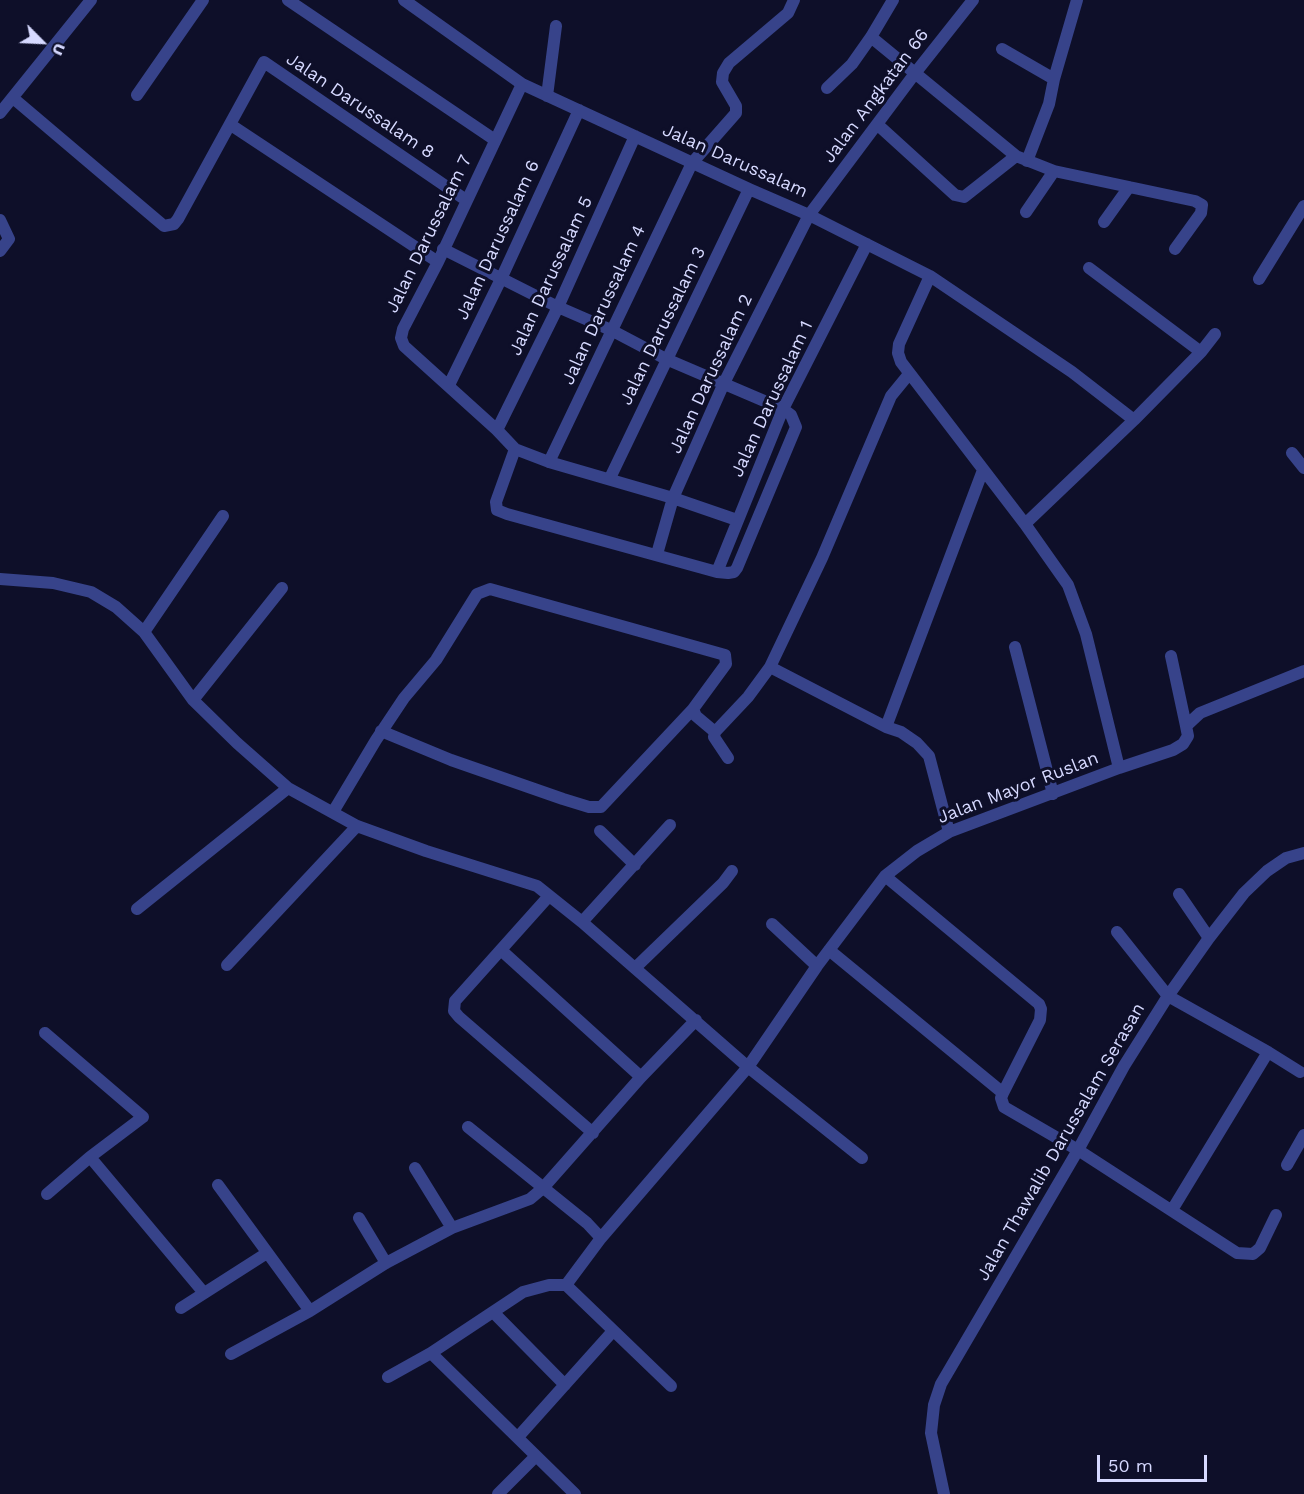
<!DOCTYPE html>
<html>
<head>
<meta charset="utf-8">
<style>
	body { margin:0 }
	#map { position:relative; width:1304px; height:1494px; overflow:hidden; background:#0e0f29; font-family:"Work Sans",sans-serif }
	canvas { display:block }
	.north { position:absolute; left:12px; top:12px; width:60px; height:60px; -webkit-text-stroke:4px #0e0f29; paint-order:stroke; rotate:114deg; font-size:16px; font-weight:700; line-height:24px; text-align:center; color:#d6d9ff }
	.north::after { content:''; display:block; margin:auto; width:21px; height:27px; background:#d6d9ff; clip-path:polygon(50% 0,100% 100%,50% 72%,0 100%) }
	.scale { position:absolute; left:1097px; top:1455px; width:110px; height:27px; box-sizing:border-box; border:3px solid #d6d9ff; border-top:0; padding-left:8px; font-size:18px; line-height:21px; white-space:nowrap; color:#d6d9ff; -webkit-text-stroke:4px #0e0f29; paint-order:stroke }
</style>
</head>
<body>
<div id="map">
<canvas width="1304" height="1494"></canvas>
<div class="north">U</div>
<div class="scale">50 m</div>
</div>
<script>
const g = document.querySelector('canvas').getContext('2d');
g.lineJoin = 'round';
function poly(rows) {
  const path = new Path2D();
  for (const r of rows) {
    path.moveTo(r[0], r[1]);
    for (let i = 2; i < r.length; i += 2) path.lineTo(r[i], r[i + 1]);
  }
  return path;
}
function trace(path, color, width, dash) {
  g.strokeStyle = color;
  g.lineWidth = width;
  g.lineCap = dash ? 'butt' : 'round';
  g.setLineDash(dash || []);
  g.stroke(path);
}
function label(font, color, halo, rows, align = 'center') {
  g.font = font + ' "Work Sans",sans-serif';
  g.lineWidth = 6;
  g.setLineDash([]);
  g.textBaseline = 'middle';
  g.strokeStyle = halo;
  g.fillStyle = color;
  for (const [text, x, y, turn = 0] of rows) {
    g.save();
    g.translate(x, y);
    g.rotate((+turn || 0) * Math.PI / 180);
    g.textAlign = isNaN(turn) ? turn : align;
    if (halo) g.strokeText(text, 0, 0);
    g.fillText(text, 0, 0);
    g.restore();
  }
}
const minor = poly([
	[288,0,495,140],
	[404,0,522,84,749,189,809,215,930,276,1072,372,1134,420],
	[871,37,1016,156,1054,171,1195,201,1202,205,1201,213,1175,249],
	[1002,49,1054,79,1049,104,1027,161],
	[1054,79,1077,0],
	[522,84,438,262,403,329,401,338,404,346,497,430,515,449,549,462,673,498,737,520],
	[827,88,852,64,871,37,893,0],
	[137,95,203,0],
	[547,96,556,26],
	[13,98,164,226,174,224,178,219,264,62,466,200],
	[0,113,91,0],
	[231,125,438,262],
	[878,125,955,195,964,197,1016,156],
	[1026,212,1054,171],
	[0,220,9,239,0,251],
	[1104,222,1129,187],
	[443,249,558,307,611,330,666,359,783,409,791,415,796,427,737,568,734,572,728,573,717,572,507,514,497,510,496,502,515,449],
	[1089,268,1201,352],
	[930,276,899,344,898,353,901,362,1025,524,1068,585,1086,634,1119,768],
	[1259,279,1304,206],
	[449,385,501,279,579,110],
	[497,430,558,307,635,136],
	[1292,453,1304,468],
	[549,462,692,163,736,113,736,106,722,82,723,73,729,63,788,13,794,0],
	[610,478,749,189],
	[1025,524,1134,420,1201,352,1215,334],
	[657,554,673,498,724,383,809,215,916,72,973,0],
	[717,572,783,409,867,244],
	[0,579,53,583,91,592,116,607,144,632,193,700,237,743,288,788,357,826,426,851,537,886,582,922,748,1067,862,1158],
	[144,632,223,516],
	[1015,647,1053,794],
	[1171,656,1186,726],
	[770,667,886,727,901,732,917,743,929,756,949,832],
	[193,700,282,588],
	[886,727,983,470],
	[381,731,451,760,563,799,589,807,601,807,693,709],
	[728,758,714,737,715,732,748,697,770,667,822,558,891,396,909,374],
	[333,812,376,740,404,698,436,660,477,594,490,589,725,655,726,664,693,709,696,716,715,732],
	[600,831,635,865],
	[885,876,1039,1004,1041,1009,1040,1020,1003,1093,1001,1098,1004,1107,1078,1150,1237,1253,1253,1254,1260,1248,1276,1215],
	[1179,894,1209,938],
	[549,896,455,1001,454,1011,459,1017,593,1133],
	[137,909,288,788],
	[582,922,670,825],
	[772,924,817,966],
	[1117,932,1168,996,1268,1052,1300,1072],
	[829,950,1003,1093],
	[502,951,641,1077],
	[227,965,357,826],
	[635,968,723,883,732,871],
	[45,1033,143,1117,90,1157,204,1293],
	[468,1127,587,1223,601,1238,748,1067,817,966,885,876,917,851,949,832,1119,768,1173,750,1183,744,1188,736,1186,726,1200,713,1304,671],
	[1287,1165,1304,1135],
	[415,1168,452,1228],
	[218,1185,310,1311],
	[47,1194,90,1157],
	[1172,1210,1268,1052],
	[359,1218,386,1263],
	[566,1285,601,1238],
	[181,1308,267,1253],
	[493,1312,565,1385],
	[431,1353,575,1494],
	[231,1354,310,1311,386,1263,452,1228,530,1199,543,1188,641,1077,696,1020],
	[388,1377,431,1353,523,1292,549,1285,566,1285,671,1386],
	[518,1437,613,1331],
	[498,1494,536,1456],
	[944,1494,931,1433,934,1405,941,1384,1078,1150,1124,1066,1168,996,1209,938,1244,893,1267,871,1286,858,1304,853]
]);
const streetNames = [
	["Jalan Angkatan 66",876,96,-53],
	["Jalan Darussalam 8",360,106,34],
	["Jalan Darussalam",735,161,24],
	["Jalan Darussalam 7",429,234,-64],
	["Jalan Darussalam 6",498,240,-65],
	["Jalan Darussalam 5",551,276,-65],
	["Jalan Darussalam 4",604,305,-65],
	["Jalan Darussalam 3",663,326,-64],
	["Jalan Darussalam 2",711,374,-65],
	["Jalan Darussalam 1",772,399,-65],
	["Jalan Mayor Ruslan",1018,788,-21],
	["Jalan Thawalib Darussalam Serasan",1061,1142,-60]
];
trace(minor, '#37438a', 12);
label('18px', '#d6d9ff', '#0e0f29', streetNames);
</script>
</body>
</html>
